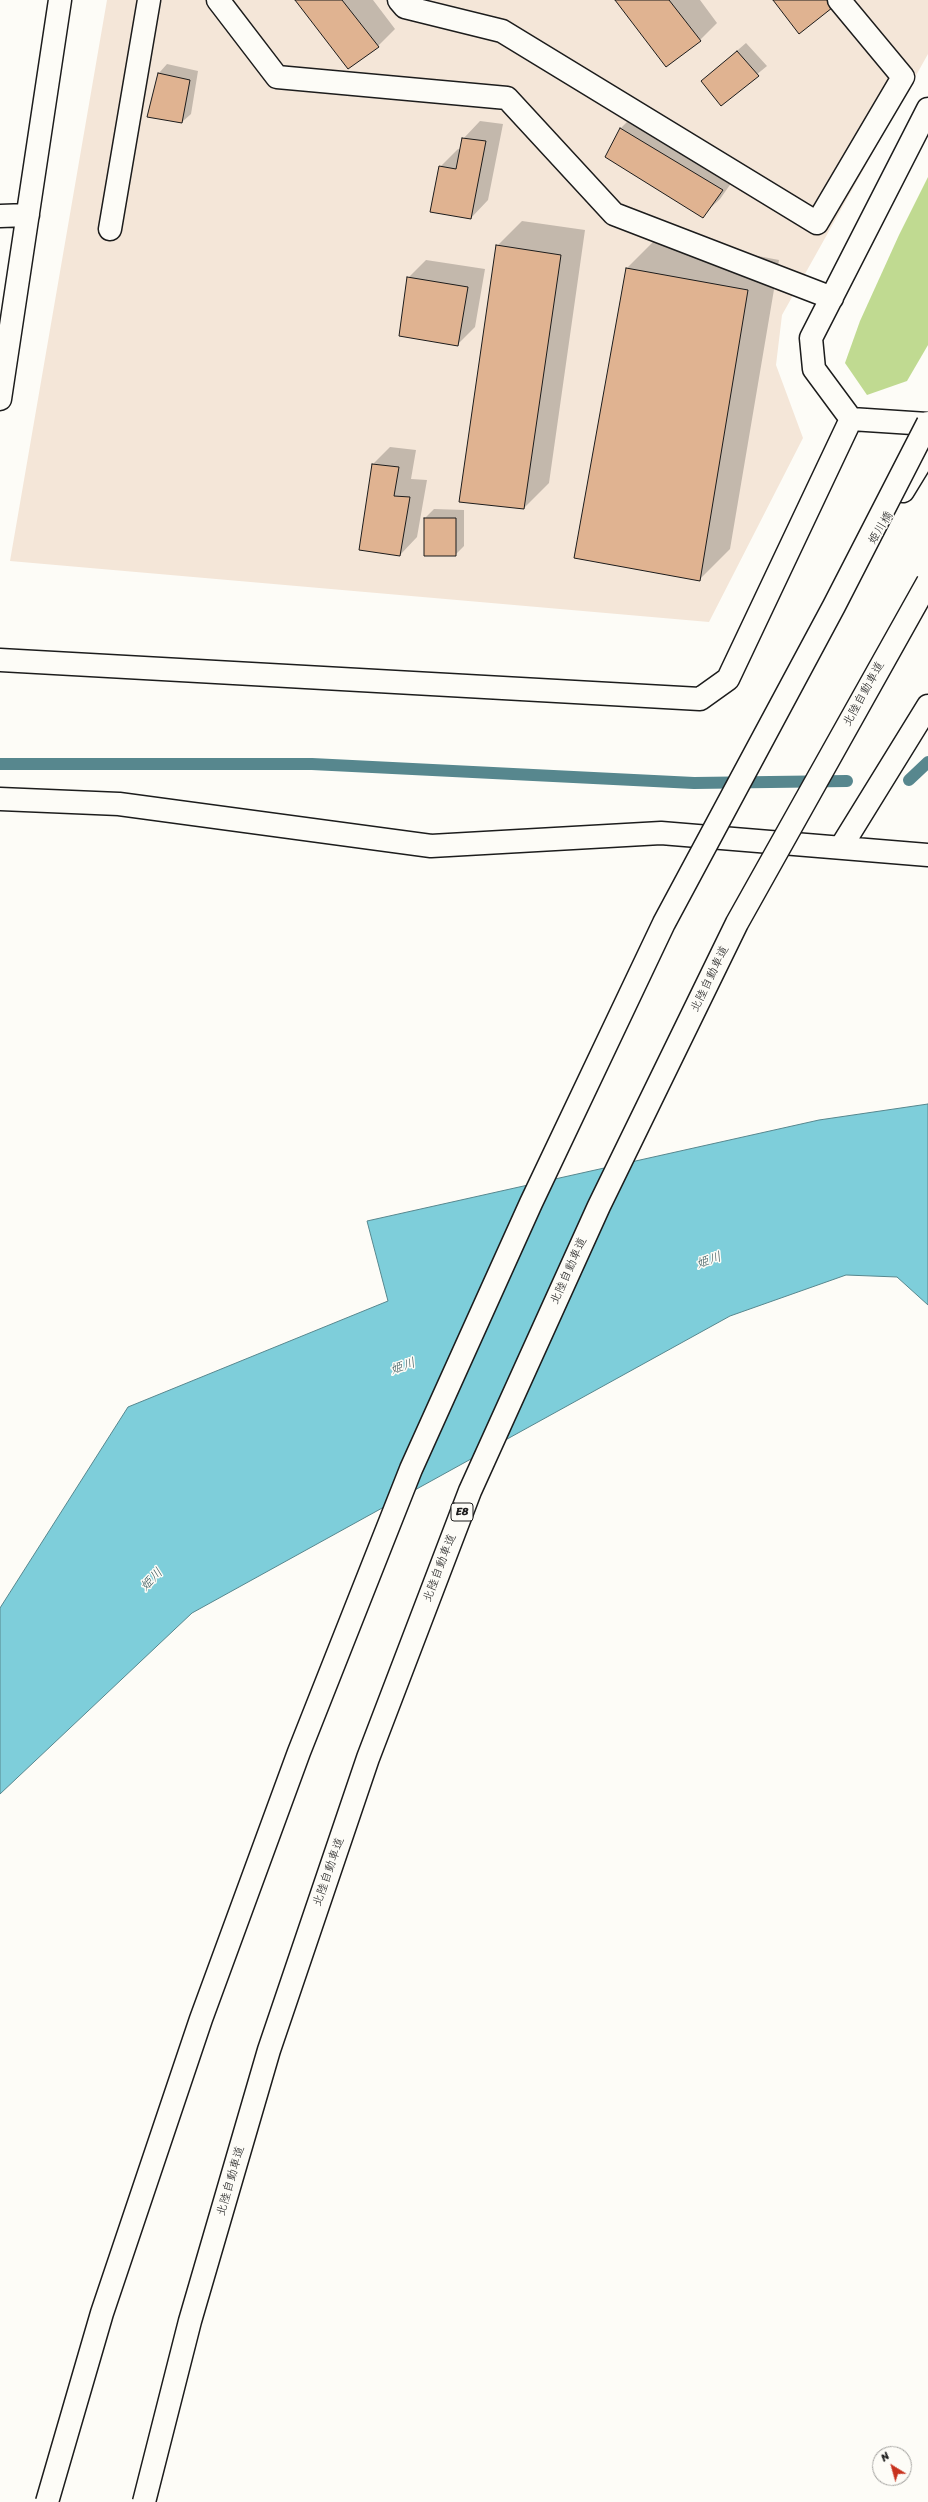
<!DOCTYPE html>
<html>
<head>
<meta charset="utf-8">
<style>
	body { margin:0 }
	#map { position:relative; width:928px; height:2502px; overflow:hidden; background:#fdfcf7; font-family:Sriracha,sans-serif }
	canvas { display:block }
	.north { position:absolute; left:872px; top:2446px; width:40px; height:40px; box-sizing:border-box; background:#fdfcf7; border:1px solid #a3a29f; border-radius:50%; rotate:323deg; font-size:11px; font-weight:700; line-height:16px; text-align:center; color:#1c1c1c }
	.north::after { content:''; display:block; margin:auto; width:14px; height:18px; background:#c8321e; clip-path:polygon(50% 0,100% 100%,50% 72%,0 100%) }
</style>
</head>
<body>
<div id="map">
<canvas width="928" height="2502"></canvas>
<div class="north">N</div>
</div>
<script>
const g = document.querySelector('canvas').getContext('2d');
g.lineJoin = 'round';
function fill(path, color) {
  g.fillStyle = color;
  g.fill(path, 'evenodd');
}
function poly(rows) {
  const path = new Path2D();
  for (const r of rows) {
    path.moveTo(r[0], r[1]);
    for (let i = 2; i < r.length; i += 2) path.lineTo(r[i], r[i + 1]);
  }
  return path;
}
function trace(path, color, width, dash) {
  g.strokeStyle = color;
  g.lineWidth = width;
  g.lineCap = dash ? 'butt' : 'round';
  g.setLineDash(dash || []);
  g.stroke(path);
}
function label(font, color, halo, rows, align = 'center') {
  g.font = font + ' Sriracha,"Klee One",sans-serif';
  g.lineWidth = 3;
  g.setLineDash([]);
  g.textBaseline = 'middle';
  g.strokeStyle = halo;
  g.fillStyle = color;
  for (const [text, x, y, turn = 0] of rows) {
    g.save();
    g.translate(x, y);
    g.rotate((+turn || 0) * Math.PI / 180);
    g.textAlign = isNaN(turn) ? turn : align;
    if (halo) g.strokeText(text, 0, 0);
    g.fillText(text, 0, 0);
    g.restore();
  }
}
const built = poly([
	[107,0,928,0,928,54,782,315,776,365,803,438,709,622,10,561]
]);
const green = poly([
	[928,177,928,345,907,381,867,395,845,363,860,321,899,235]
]);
const water = poly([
	[928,1104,928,1305,897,1277,846,1275,730,1316,192,1613,0,1794,0,1608,128,1407,388,1301,367,1221,819,1120,928,1104]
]);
const shadow = poly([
	[297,0,373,0,395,29,378,46],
	[616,0,700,0,717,23,700,40],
	[746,43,767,66,721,104,702,81],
	[167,64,198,71,191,114,182,122,159,73],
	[638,111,739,172,720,199,702,216,620,129],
	[480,121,503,124,488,200,471,218,440,167,458,149,461,150,463,139],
	[522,221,585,230,549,483,524,508,497,246],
	[658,237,779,260,730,549,699,580,627,268],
	[426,260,485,269,475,327,457,345,408,278],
	[390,447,416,450,411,479,427,480,417,537,400,555,373,464],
	[434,509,464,510,464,546,455,555,425,518]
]);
const stream = poly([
	[0,764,312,764,694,783,847,781],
	[909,780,928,762]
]);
const building = poly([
	[295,0,342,0,379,47,348,69,295,0],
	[615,0,669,0,701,41,666,67,615,0],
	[773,0,834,0,837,4,799,34,773,0],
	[737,51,759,76,721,106,701,81,737,51],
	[158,73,190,80,182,123,147,117,158,73],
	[620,128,723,190,703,218,605,157,620,128],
	[462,138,486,141,471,219,430,212,439,166,456,169,462,138],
	[496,245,561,255,524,509,459,502,496,245],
	[626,268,748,290,700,581,574,558,626,268],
	[407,277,468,287,458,346,399,336,407,277],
	[372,464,399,467,394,496,410,497,400,556,359,550,372,464],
	[424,518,456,518,456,556,424,556,424,518]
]);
const minor = poly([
	[218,0,277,77,507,98,614,214,832,298],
	[399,0,405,7,502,31,817,223,903,77,839,0],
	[0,216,28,215],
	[110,229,149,0],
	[0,399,60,0],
	[851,419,928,424],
	[0,660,700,699,728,679,851,419,814,369,811,338,928,109],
	[0,799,119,804,431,846,661,833,928,855],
	[841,847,928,706]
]);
const highway = poly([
	[903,491,928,450]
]);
const highwayBridge = poly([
	[47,2502,102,2313,201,2019,299,1752,411,1469,531,1203,664,923,834,606,928,423],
	[144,2502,190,2321,269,2050,368,1758,470,1491,599,1206,737,923,928,582]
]);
const shields = [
	[462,1512,22]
];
const shieldNames = [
	["E8",462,1512]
];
const streetNames = [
	["姫川橋",881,528,-59],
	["北陸自動車道",864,694,-61],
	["北陸自動車道",710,979,-64],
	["北陸自動車道",569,1271,-66],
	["北陸自動車道",440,1568,-69],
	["北陸自動車道",329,1872,-71],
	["北陸自動車道",231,2181,-74]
];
const waterNames = [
	["姫川",709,1261,-19],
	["姫川",403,1367,-19],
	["姫川",152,1580,-46]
];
fill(built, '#f4e6d8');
fill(green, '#c0da91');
fill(water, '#7eceda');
trace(water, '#57878e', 1);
fill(shadow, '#0003');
trace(stream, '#57878e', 12);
fill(building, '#e0b391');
trace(building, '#1c1c1c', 1);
trace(minor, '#1c1c1c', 25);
trace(highway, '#1c1c1c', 25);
trace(minor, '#fdfcf7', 22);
trace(highway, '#fdfcf7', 22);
trace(highwayBridge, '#1c1c1c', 25, []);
trace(highwayBridge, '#fdfcf7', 22);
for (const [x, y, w] of shields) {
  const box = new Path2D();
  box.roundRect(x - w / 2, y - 9, w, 18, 3);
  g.fillStyle = '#fdfcf7';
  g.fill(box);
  trace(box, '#1c1c1c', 1);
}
label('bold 11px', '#1c1c1c', null, shieldNames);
label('12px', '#1c1c1c', '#fdfcf7', streetNames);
label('italic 13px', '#3e5a5e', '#fdfcf7', waterNames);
</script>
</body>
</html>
